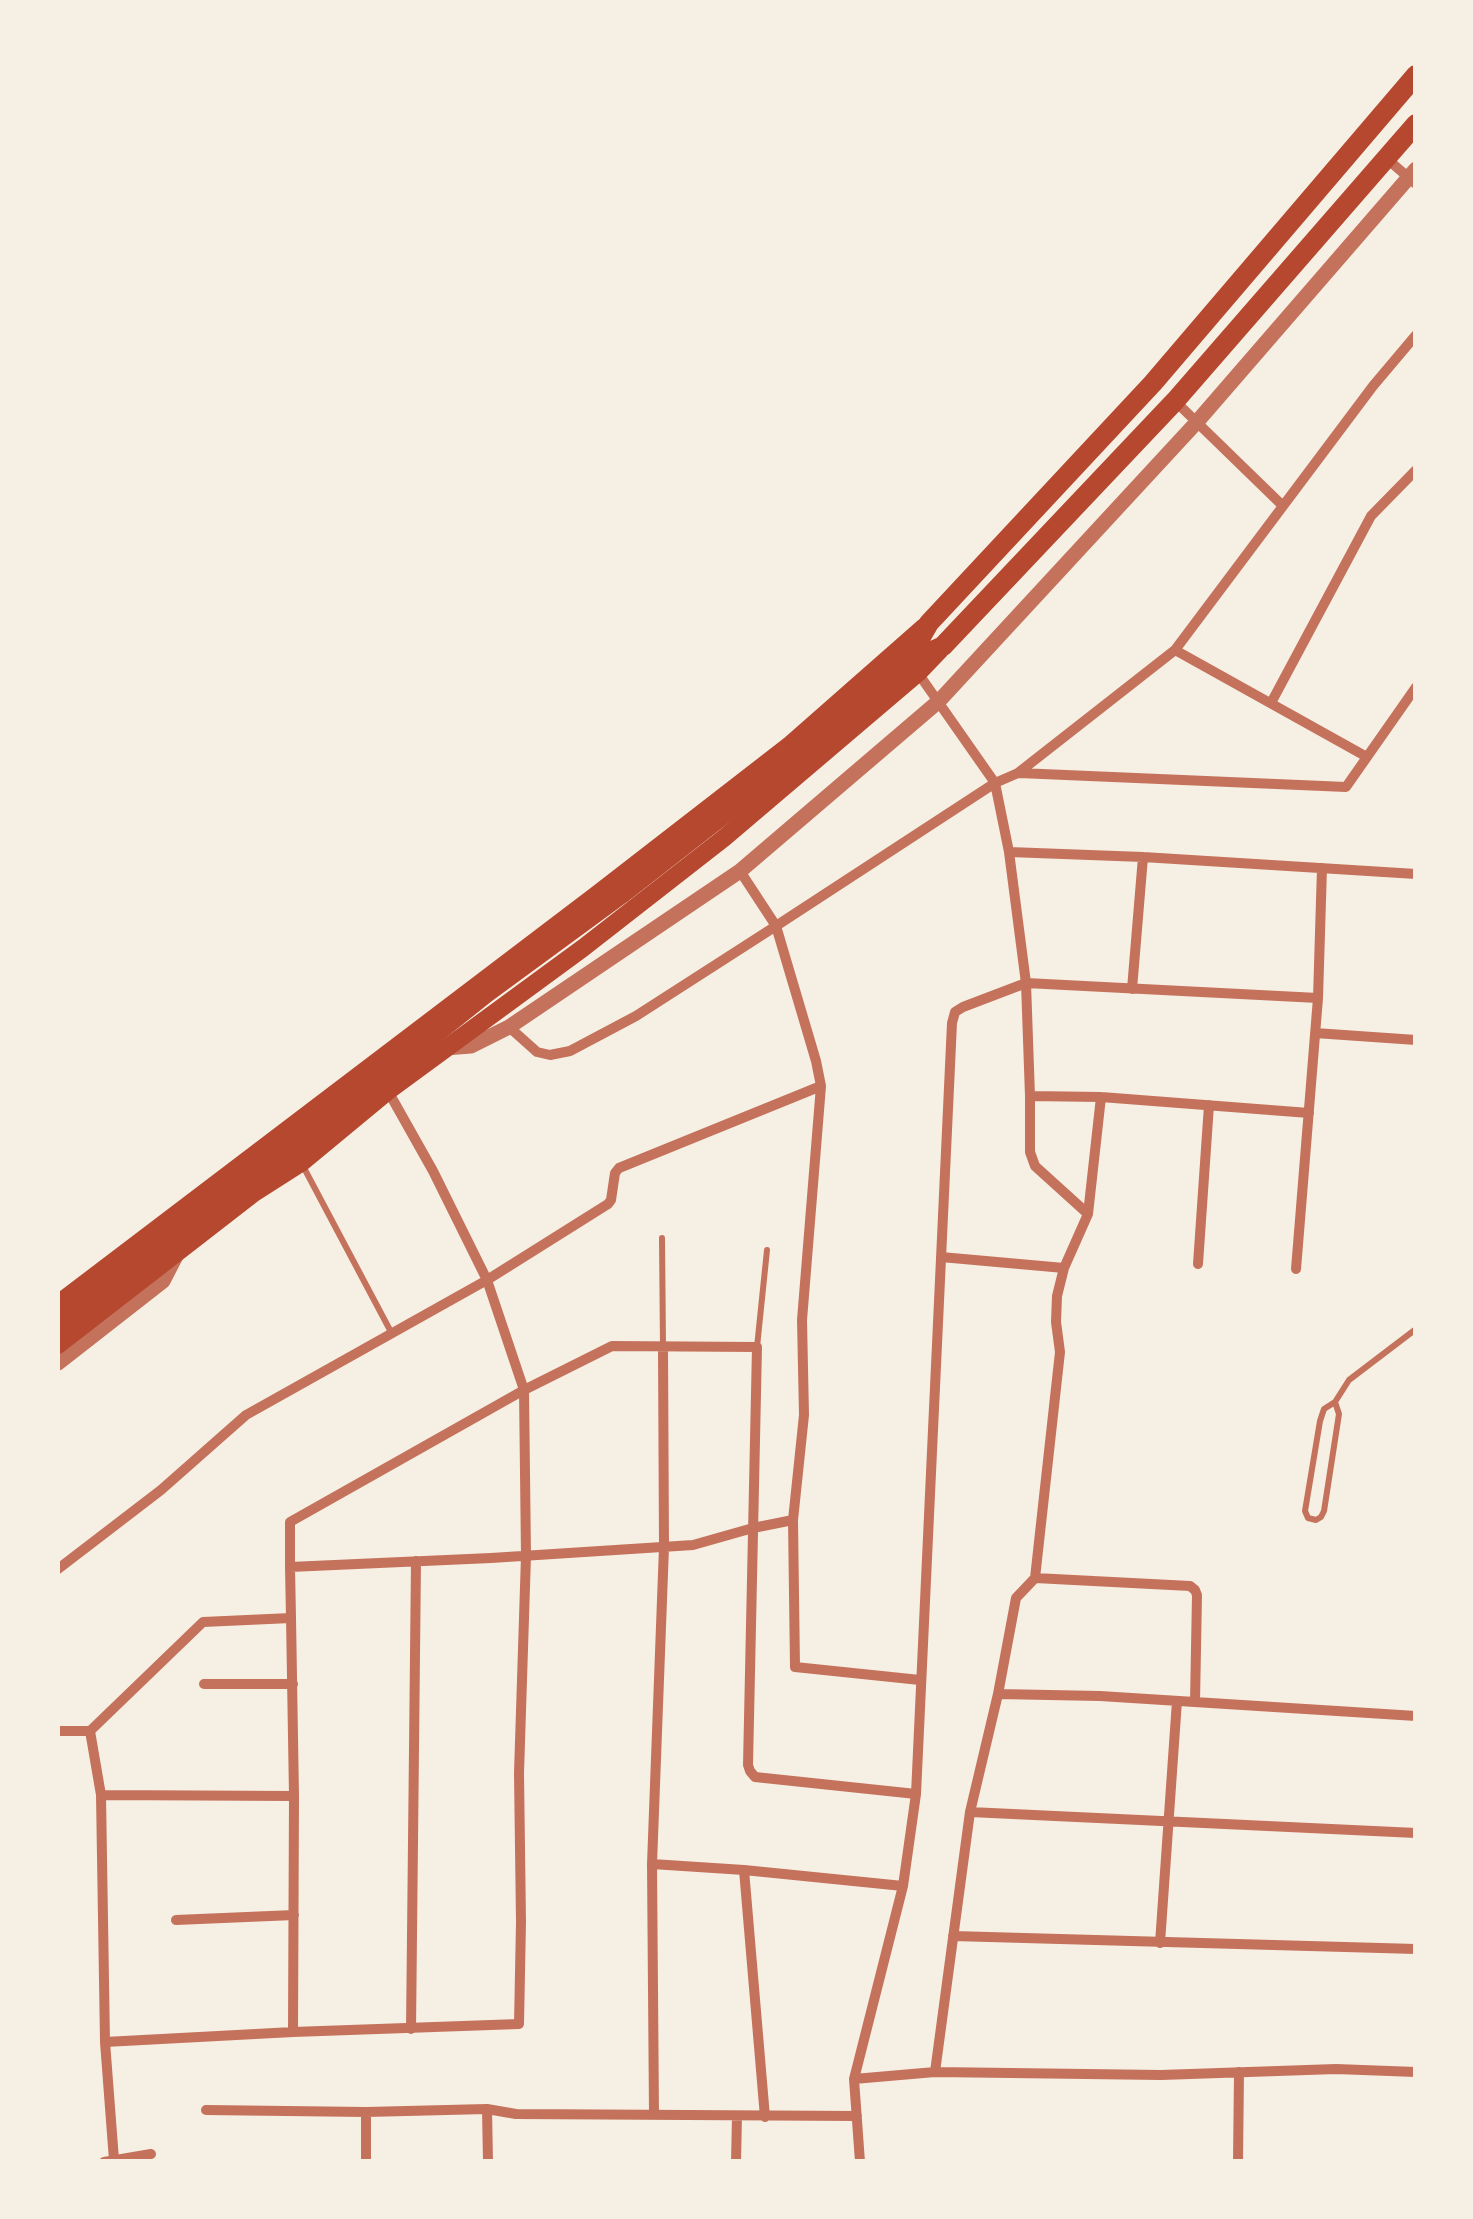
<!DOCTYPE html>
<html>
<head>
<meta charset="utf-8">
<style>
	body { margin:0 }
	#map { position:relative; width:1473px; height:2219px; overflow:hidden; background:#f6efe4; font-family:"Fira Sans Condensed",sans-serif }
	canvas { display:block }
	.frame { position:absolute; inset:0; border:60px solid #f6efe4; pointer-events:none }
</style>
</head>
<body>
<div id="map">
<canvas width="1473" height="2219"></canvas>
<div class="frame"></div>
</div>
<script>
const g = document.querySelector('canvas').getContext('2d');
g.lineJoin = 'round';
function poly(rows) {
  const path = new Path2D();
  for (const r of rows) {
    path.moveTo(r[0], r[1]);
    for (let i = 2; i < r.length; i += 2) path.lineTo(r[i], r[i + 1]);
  }
  return path;
}
function trace(path, color, width, dash) {
  g.strokeStyle = color;
  g.lineWidth = width;
  g.lineCap = dash ? 'butt' : 'round';
  g.setLineDash(dash || []);
  g.stroke(path);
}
const service = poly([
	[303,1166,391,1332],
	[662,1238,663,1346],
	[757,1347,767,1250],
	[1335,1402,1339,1414,1324,1511,1321,1517,1316,1520,1308,1518,1305,1511,1320,1421,1324,1409,1335,1402],
	[1335,1402,1349,1380,1416,1329]
]);
const minor = poly([
	[1386,158,1416,184],
	[1175,401,1283,506],
	[1175,650,1373,386,1416,335],
	[1271,703,1371,516,1416,470],
	[1019,773,1346,787,1416,687],
	[1009,852,1143,857,1416,874],
	[740,871,776,926,995,783,1018,773,1175,650,1367,757],
	[1132,989,1143,857],
	[509,1027,537,1052,550,1055,570,1051,636,1016,776,926,816,1061,821,1086,802,1320,804,1415,793,1520,795,1667,920,1680],
	[1315,1033,1416,1040],
	[1030,1096,1030,1152,1035,1166,1088,1214],
	[1309,1113,1101,1097,1030,1096,1026,983,1318,998,1322,868],
	[941,1257,1064,1268],
	[1198,1264,1209,1105],
	[1296,1269,1318,998],
	[663,1347,664,1547,652,1864,744,1870,903,1886],
	[290,1567,290,1522,524,1390,487,1280,608,1204,611,1200,615,1173,619,1168,821,1086],
	[58,1569,161,1490,246,1415,487,1280,433,1171,388,1091],
	[1035,1578,1190,1586,1195,1590,1197,1595,1195,1702],
	[291,1618,294,1796],
	[204,1684,293,1684],
	[998,1694,1100,1696,1416,1716],
	[58,1731,90,1731,203,1622,291,1618,290,1567,491,1558,693,1545,753,1528,793,1520],
	[90,1731,101,1795],
	[970,1812,1416,1833],
	[652,1864,654,2115],
	[744,1870,765,2117],
	[176,1920,294,1915],
	[953,1936,1416,1949],
	[1160,1943,1177,1701],
	[411,2029,416,1561],
	[105,2042,101,1795,294,1796,293,2032],
	[935,2072,970,1812,998,1694,1016,1598,1035,1578,1060,1352,1056,1322,1057,1296,1064,1268,1088,1214,1101,1097],
	[854,2079,935,2072,1161,2075,1336,2069,1416,2072],
	[487,2109,488,2162],
	[206,2110,366,2112,487,2109,516,2114,857,2116],
	[366,2112,366,2162],
	[114,2160,105,2042,293,2032,519,2024,521,1922,519,1773,526,1556,524,1390,612,1346,757,1347,748,1765,750,1771,755,1777,916,1794],
	[104,2162,151,2154],
	[736,2162,737,2116],
	[860,2162,854,2079,903,1886,916,1794,952,1023,955,1012,963,1007,1026,983,1009,852,995,783,918,673],
	[1238,2162,1239,2072]
]);
const tertiary = poly([
	[445,1048,471,1046,509,1027,740,871,939,701,1196,423,1416,169],
	[58,1363,163,1281,178,1252]
]);
const primary = poly([
	[58,1304,599,893,791,744,924,627],
	[58,1345,254,1193,301,1163,388,1091,583,948,724,838,918,673,940,650]
]);
const trunk = poly([
	[906,663,929,623,1153,383,1416,75],
	[58,1325,244,1179,292,1148,486,993,621,894,817,741,906,663,943,646,1175,401,1416,124]
]);
trace(service, '#c5725c', 6);
trace(minor, '#c5725c', 10);
trace(tertiary, '#c5725c', 15);
trace(primary, '#b5482f', 18);
trace(trunk, '#b5482f', 20);
</script>
</body>
</html>
